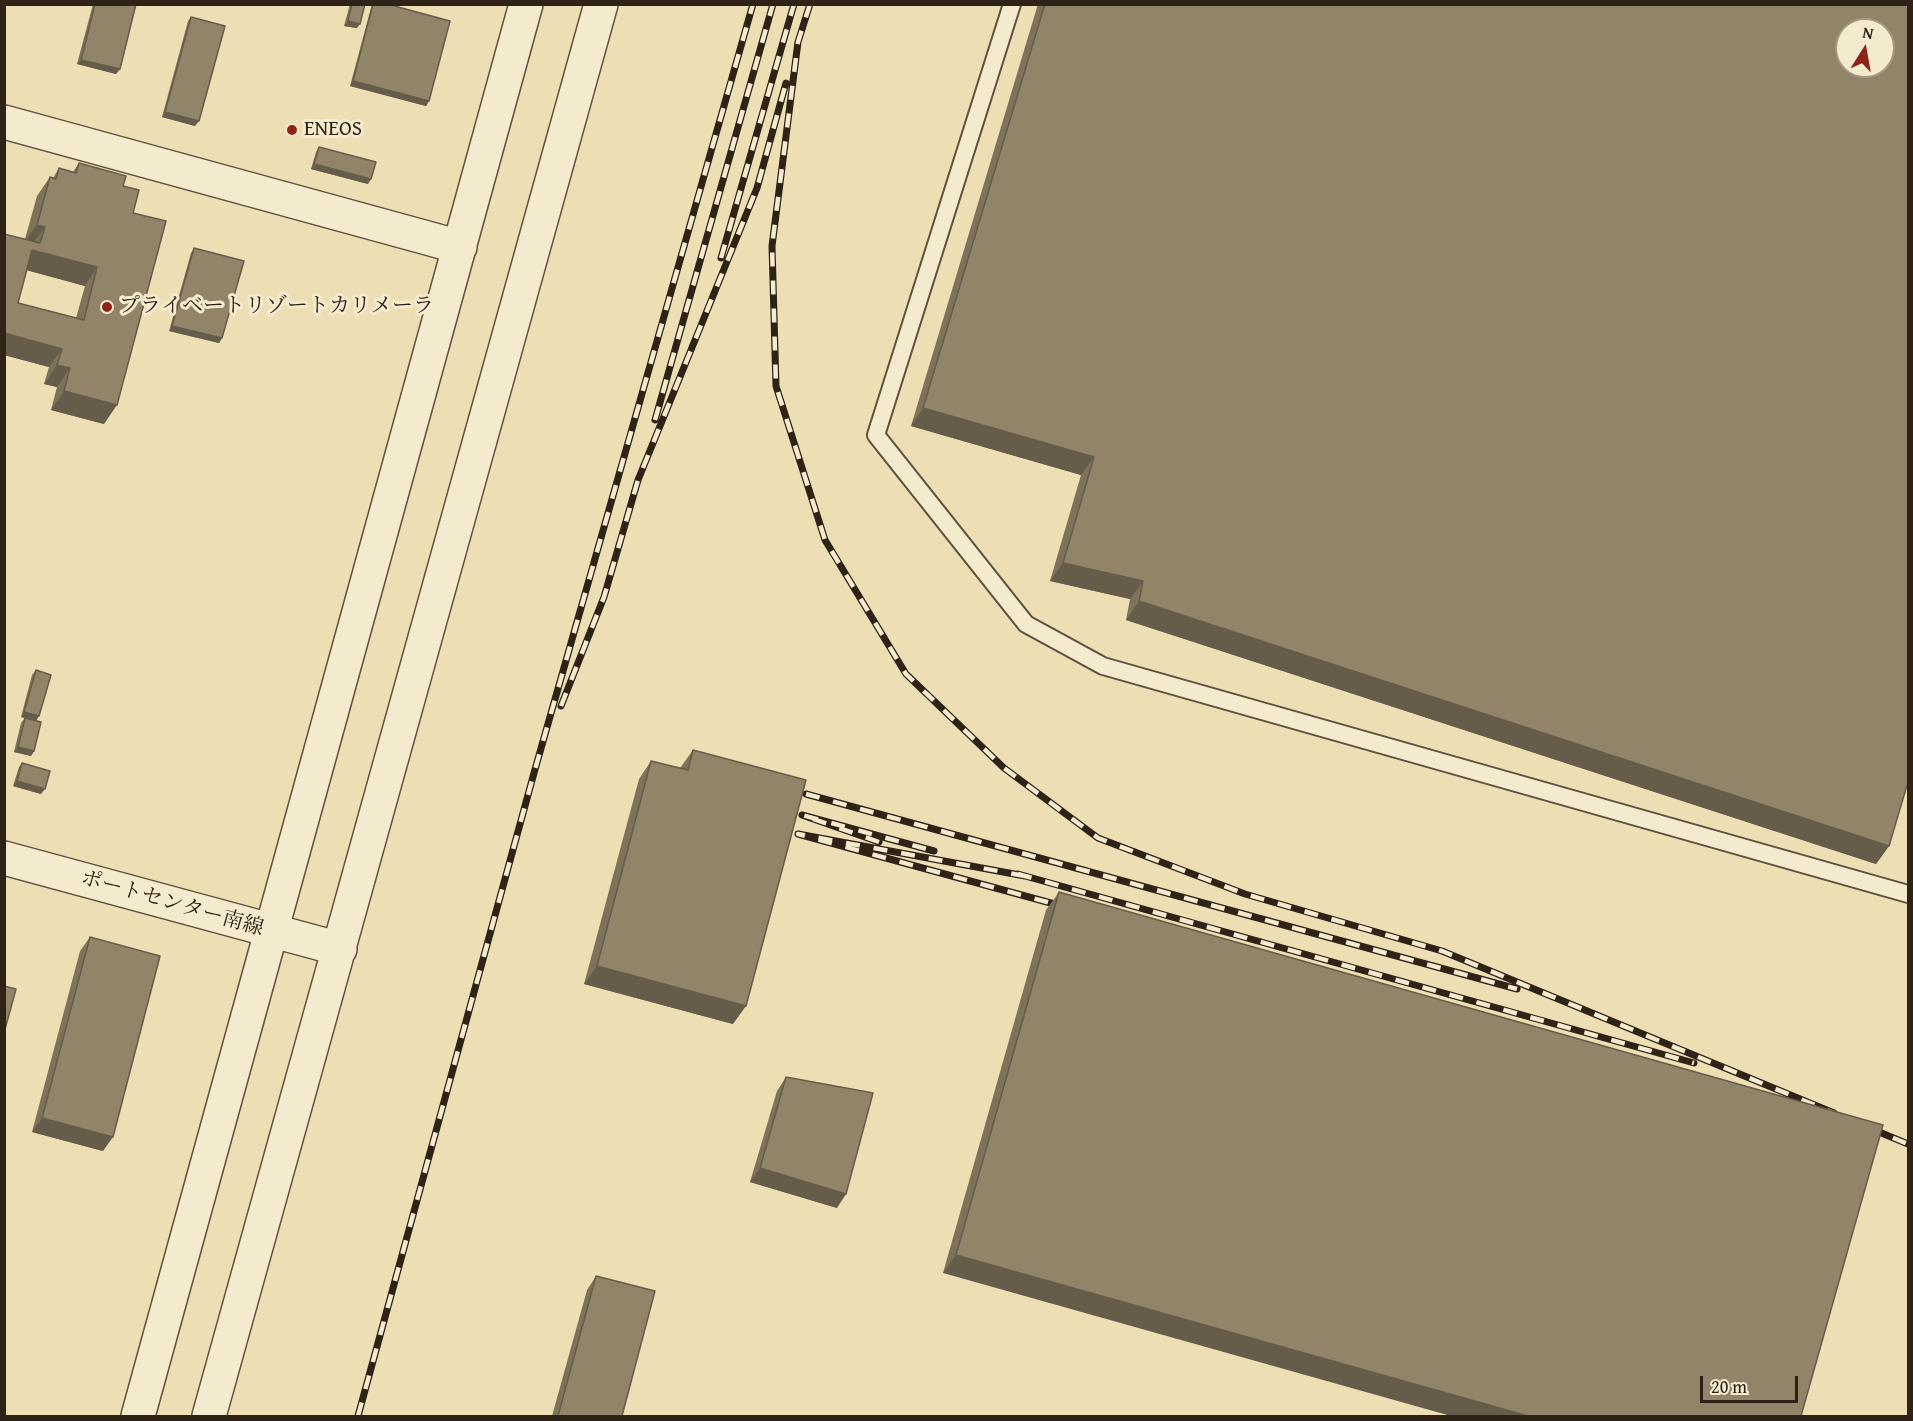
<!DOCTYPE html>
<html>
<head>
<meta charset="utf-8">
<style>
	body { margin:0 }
	#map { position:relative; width:1913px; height:1421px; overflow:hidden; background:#eedeb4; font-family:"Gentium Book Plus",serif }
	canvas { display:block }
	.frame { position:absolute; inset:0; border:6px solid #2f2217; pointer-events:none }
	.north { position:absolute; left:1835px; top:18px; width:60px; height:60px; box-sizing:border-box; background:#f4eace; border:2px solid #a59a85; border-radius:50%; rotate:11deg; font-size:16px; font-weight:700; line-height:24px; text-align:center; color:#2f2217 }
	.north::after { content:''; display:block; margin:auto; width:21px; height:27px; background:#8f2418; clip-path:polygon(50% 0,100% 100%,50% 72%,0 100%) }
	.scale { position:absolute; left:1700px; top:1376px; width:98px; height:27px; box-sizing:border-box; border:3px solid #2f2217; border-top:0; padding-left:8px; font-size:18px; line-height:21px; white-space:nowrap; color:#2f2217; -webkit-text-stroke:4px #f4eace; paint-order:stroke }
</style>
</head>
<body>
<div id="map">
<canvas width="1913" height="1421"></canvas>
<div class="frame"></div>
<div class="north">N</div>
<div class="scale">20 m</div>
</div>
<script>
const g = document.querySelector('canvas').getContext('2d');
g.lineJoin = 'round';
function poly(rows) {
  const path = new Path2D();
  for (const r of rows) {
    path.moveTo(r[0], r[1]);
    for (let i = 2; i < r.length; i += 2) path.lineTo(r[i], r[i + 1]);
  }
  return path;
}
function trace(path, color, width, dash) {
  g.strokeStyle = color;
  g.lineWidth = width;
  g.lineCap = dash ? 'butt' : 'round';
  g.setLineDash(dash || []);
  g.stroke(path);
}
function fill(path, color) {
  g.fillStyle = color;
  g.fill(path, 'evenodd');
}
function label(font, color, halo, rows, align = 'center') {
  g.font = font + ' "Gentium Book Plus","Noto Serif JP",serif';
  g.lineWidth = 6;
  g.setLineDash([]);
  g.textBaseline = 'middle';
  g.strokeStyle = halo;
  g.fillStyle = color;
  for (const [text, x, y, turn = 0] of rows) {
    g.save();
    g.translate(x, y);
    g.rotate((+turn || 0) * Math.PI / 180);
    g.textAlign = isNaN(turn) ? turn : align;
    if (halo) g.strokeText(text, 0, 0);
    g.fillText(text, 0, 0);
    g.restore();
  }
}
const service = poly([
	[1012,4,876,435,1026,624,1103,666,1908,894]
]);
const tertiary = poly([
	[4,122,460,247],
	[4,858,340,949],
	[138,1416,526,4],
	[209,1416,601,4]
]);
const rail = poly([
	[810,4,798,42,772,246,776,386,825,540,906,674,1004,768,1098,838,1245,894,1442,951,1834,1113],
	[721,258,794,4],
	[655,420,773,4],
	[561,706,604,597,638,480,757,188,786,83],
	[806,794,1517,989],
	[879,842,802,815,934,851],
	[1018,874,1694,1063],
	[1025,876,798,834,1069,908],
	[1867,1127,1908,1144],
	[358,1416,534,773,753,4]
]);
const wall = poly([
	[93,4,136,4,120,69,116,74,77,64],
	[350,4,365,4,357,28,344,26],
	[372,4,387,4,429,101,426,106,350,86],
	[1038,4,1908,4,1889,846,1876,864,1126,620,1130,599,1050,581,1081,475,911,426],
	[191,17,195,126,162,117,188,21],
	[319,147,368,184,311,169,316,152],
	[79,163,123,186,133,213,104,424,51,410,57,387,44,384,49,367,4,355,4,234,25,239,37,196,50,177,53,178,59,168,73,172],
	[26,270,85,286,76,318,18,303],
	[194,248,222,338,219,343,169,331,191,253],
	[36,670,36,721,34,751,31,756,14,752,21,723,25,718,31,719,21,717,32,675],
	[693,750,733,1024,584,984,639,779,651,761,680,768],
	[22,763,41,794,13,786,19,767],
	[1059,892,1883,1125,943,1273,1046,910],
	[90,937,103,1151,32,1132,80,951],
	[786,1077,837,1208,750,1182,777,1091],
	[596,1276,622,1416,552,1416,587,1290]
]);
const shadedWall = poly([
	[348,21,360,24,357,28,344,26],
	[81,60,120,69,116,74,77,64],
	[353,81,429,101,426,106,350,86],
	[165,112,199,121,195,126,162,117],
	[314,164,371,179,368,184,311,169],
	[37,225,45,227,32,245,24,243],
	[32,250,97,267,85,286,19,268],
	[172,326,222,338,219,343,169,331],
	[4,333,62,349,49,367,4,355],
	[57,365,70,368,57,387,44,384],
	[64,391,117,405,104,424,51,410],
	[923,408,1094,457,1081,475,911,426],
	[1063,563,1143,581,1130,599,1050,581],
	[1139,601,1889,846,1876,864,1126,620],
	[24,712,39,716,36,721,21,717],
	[18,747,34,751,31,756,14,752],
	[17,781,45,789,41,794,13,786],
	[597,966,746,1006,733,1024,584,984],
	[42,1118,113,1137,103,1151,32,1132],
	[760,1168,846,1194,837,1208,750,1182],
	[956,1255,1528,1416,1451,1416,943,1273]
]);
const building = poly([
	[95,4,136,4,120,69,81,60,95,4],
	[352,4,365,4,360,24,348,21,352,4],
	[373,4,387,4,450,21,429,101,353,81,373,4],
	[1045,4,1908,4,1908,782,1889,846,1139,601,1143,581,1063,563,1094,457,923,408,1045,4],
	[1847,30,1883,30,1883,66,1847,66,1847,30],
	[191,17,225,26,199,121,165,112,191,17],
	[319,147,376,162,371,179,314,164,319,147],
	[79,163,126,176,123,186,139,190,133,213,166,221,117,405,64,391,70,368,57,365,62,349,4,333,4,234,40,243,45,227,37,225,50,177,56,179,59,168,76,173,79,163],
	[32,250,97,267,84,320,18,303,32,250],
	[194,248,244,261,222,338,172,326,194,248],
	[36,670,51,675,39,716,24,712,36,670],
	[25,718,41,722,34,751,18,747,25,718],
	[693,750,806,780,746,1006,597,966,651,761,688,770,693,750],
	[22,763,50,771,45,789,17,781,22,763],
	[1059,892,1883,1125,1801,1416,1528,1416,956,1255,1059,892],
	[90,937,160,956,113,1137,42,1118,90,937],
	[4,986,16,989,4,1033,4,986],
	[786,1077,873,1093,846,1194,760,1168,786,1077],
	[596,1276,655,1291,622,1416,558,1416,596,1276]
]);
const markers = [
	[292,130,6,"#8f2418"],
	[107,307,6,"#8f2418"]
];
const poiNames = [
	["ENEOS",304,130],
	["プライベートリゾートカリメーラ",119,307]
];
const streetNames = [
	["ポートセンター南線",172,904,16]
];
trace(service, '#5f513e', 20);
trace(tertiary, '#5f513e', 36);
trace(service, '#f4eace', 16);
trace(tertiary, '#f4eace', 33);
trace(rail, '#2f2217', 7);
trace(rail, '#f4eace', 4.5, [14]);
fill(wall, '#7e725a');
fill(shadedWall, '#665c4a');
fill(building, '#928469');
trace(building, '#665c4a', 1.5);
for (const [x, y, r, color] of markers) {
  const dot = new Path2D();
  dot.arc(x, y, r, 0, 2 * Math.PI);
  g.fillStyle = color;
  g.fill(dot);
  trace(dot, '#f4eace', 2);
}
label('21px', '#2f2217', '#f4eace', poiNames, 'left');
label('21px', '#2f2217', '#f4eace', streetNames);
</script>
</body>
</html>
